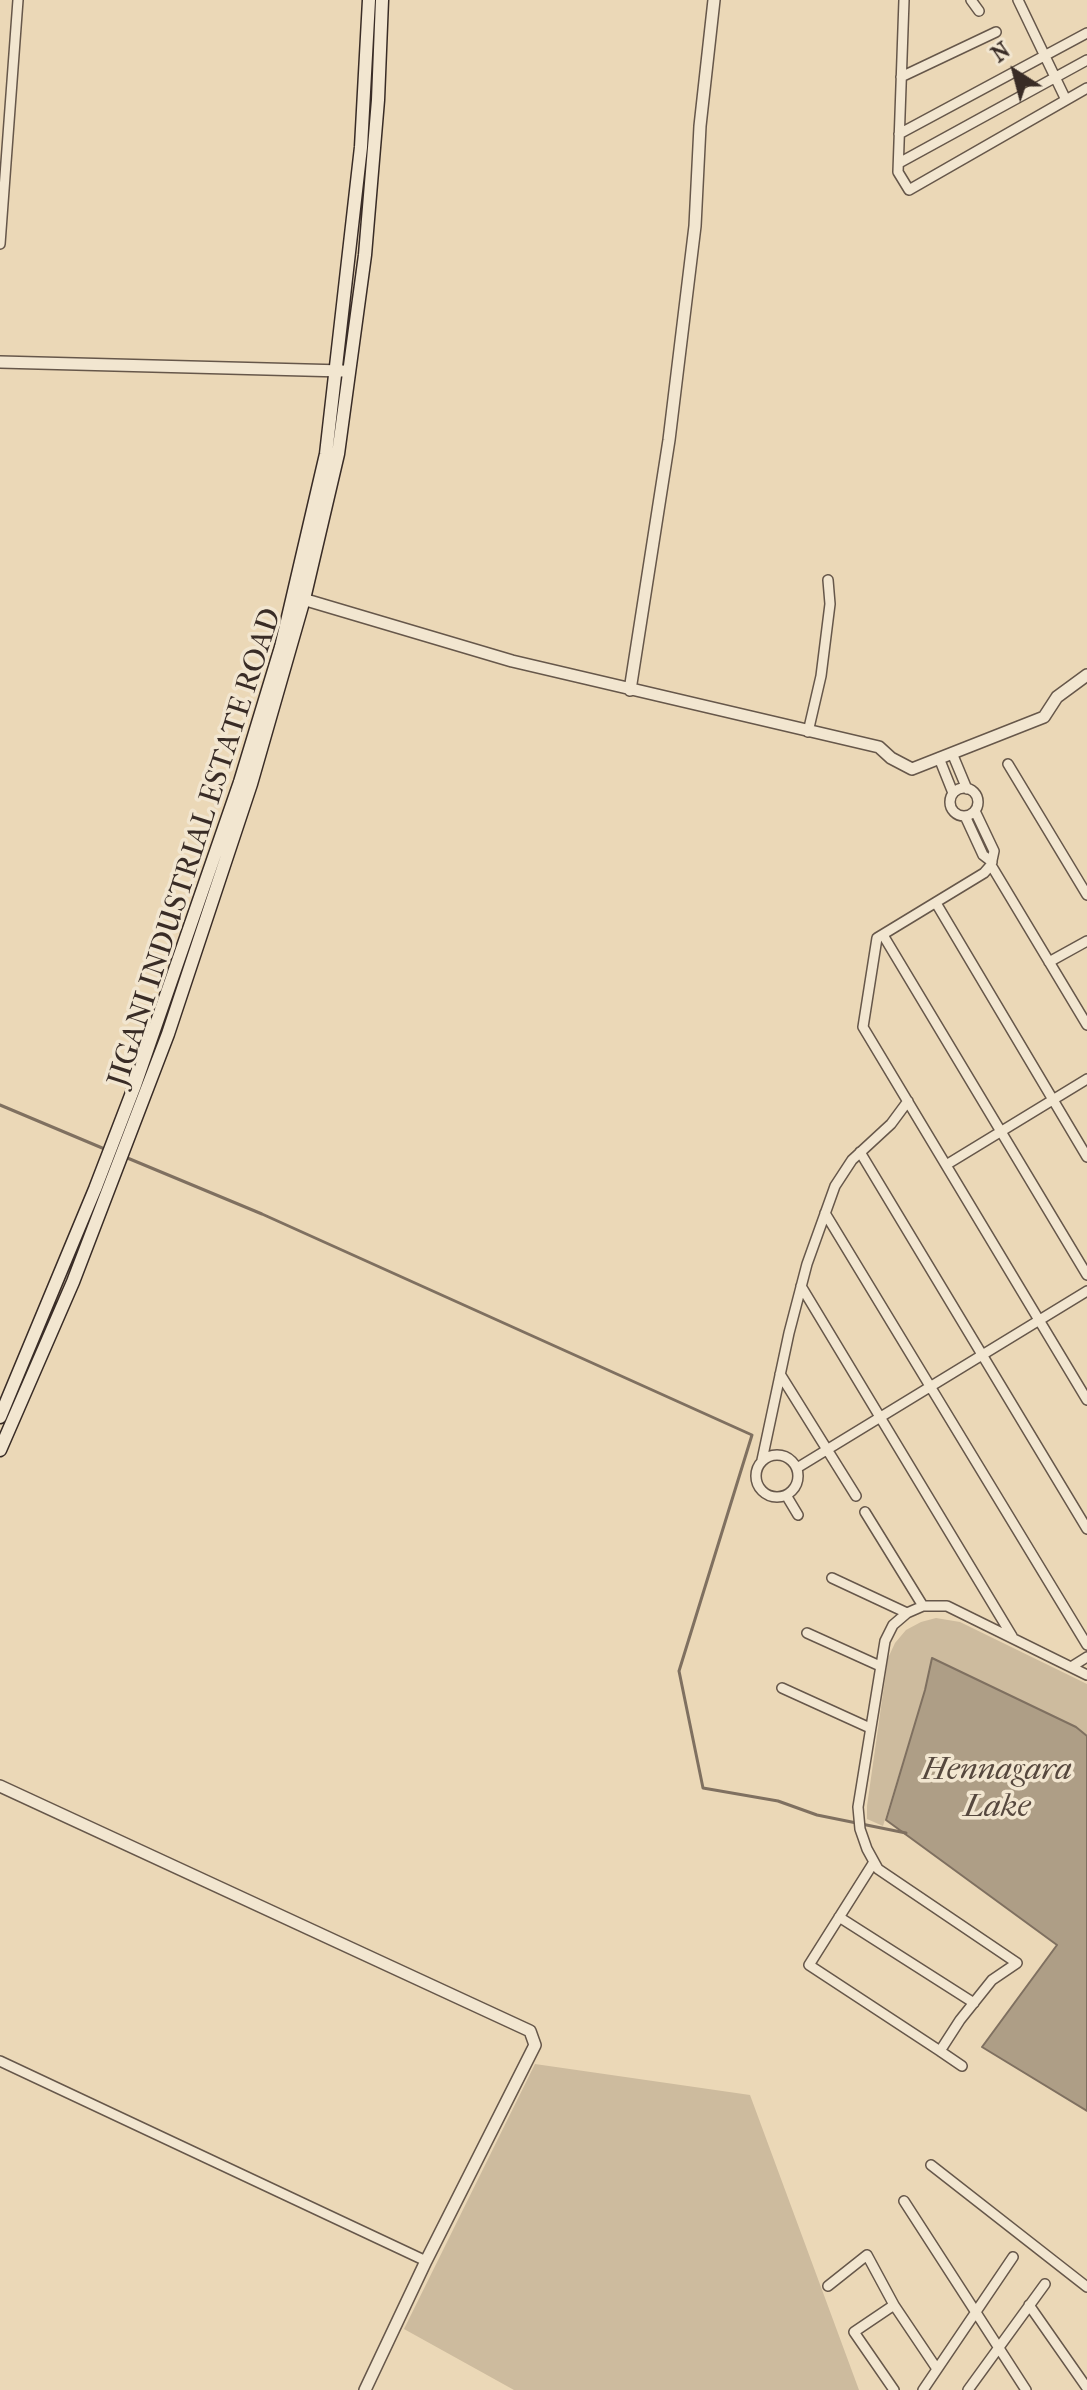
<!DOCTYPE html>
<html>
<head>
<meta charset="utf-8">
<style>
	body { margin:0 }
	#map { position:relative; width:1087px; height:2390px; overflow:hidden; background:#ebd8b7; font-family:"IM FELL French Canon",serif }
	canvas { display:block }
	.north { position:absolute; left:975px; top:32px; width:80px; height:80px; -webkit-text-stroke:6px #f2e6d0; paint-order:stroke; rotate:324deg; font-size:22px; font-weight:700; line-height:32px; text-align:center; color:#392c26 }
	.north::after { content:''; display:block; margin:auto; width:28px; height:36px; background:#392c26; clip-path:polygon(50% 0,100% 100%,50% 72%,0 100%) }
</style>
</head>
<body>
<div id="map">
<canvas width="1087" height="2390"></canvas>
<div class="north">N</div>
</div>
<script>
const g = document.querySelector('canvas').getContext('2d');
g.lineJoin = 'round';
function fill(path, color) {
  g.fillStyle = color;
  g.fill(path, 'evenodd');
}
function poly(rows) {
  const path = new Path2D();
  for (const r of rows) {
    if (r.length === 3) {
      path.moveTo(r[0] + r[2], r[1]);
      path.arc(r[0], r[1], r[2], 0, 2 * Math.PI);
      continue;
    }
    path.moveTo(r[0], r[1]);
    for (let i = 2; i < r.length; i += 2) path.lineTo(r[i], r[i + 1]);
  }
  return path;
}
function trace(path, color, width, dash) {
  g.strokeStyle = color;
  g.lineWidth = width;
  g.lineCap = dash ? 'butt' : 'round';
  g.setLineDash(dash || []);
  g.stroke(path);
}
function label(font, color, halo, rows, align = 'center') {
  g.font = font + ' "IM FELL French Canon",serif';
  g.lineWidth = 7;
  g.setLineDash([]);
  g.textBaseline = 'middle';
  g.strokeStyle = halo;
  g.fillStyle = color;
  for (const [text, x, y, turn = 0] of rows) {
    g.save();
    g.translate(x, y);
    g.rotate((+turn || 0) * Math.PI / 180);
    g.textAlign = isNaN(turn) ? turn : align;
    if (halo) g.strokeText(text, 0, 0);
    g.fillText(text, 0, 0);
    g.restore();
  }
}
const green = poly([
	[936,1618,960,1622,1087,1684,1087,1736,1076,1727,932,1659,925,1690,883,1826,867,1819,867,1806,888,1658,895,1643,906,1630,921,1622],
	[535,2064,750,2095,859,2390,514,2390,404,2329]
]);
const water = poly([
	[932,1658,1076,1727,1087,1736,1087,2111,982,2047,1057,1945,886,1820,925,1690,932,1658]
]);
const stream = poly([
	[0,1105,107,1150],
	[125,1157,262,1214,752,1435,679,1671,703,1788,778,1801,817,1815,906,1833]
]);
const minor = poly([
	[904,0,898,172,909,190,1087,88],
	[971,0,979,11],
	[1018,0,1066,100],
	[901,77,996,32],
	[899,134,1087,33],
	[899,163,1087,60],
	[0,244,18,0],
	[808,732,821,676,830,604,828,580],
	[952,753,967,789],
	[939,758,953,793],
	[1008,764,1087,895],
	[964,802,14],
	[975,811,994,851,991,865,984,873,877,938,863,1027,1087,1400],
	[965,816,983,855,992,862],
	[991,865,1087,1025],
	[936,903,1087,1157],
	[883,935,1087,1275],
	[1049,962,1087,941],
	[860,1152,1087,1529],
	[946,1165,1087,1079],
	[825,1213,1087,1645],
	[801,1286,1012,1636],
	[780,1374,856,1496],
	[777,1476,21],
	[762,1460,789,1333,807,1264,835,1186,852,1160,891,1124,908,1101],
	[797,1468,1087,1291],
	[786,1495,798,1515],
	[865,1512,923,1606],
	[832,1578,907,1613],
	[807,1633,880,1666],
	[1071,1667,1087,1657],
	[782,1688,870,1728],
	[874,1862,809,1965,940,2051,960,2020,992,1980,1017,1963,878,1869,867,1849,860,1829,858,1807,885,1641,893,1625,907,1613,923,1606,947,1606,1087,1675],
	[839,1917,974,2003],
	[940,2051,962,2066],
	[0,2061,426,2261],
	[931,2165,1087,2287],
	[904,2201,1026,2390],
	[828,2286,867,2255,894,2305,854,2332,894,2390],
	[894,2305,937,2369],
	[1029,2305,1087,2388],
	[923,2390,1013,2257],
	[968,2390,1045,2284]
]);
const tertiary = poly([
	[0,362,343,371],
	[296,597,512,661,879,747,891,758,912,769,1044,717,1057,697,1087,675],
	[630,690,669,440,695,226,700,126,714,0],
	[0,1786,530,2031,535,2045,426,2261,365,2390]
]);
const secondary = poly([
	[0,1417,95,1189,135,1085,240,782,281,647,326,454,361,147,369,0],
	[0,1450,73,1282,168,1034,251,784,304,599,338,454,365,255,378,100,382,0]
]);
const streetNames = [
	["JIGANI INDUSTRIAL ESTATE ROAD",196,848,-72]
];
const waterNames = [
	["Hennagara",997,1771],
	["Lake",997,1808]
];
fill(green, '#cdbb9e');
fill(water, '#ae9e86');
trace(water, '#7f7060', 2);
trace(stream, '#7f7060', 3);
trace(minor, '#66574a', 12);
trace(tertiary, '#66574a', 14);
trace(secondary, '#392c26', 15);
trace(minor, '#f2e6d0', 9);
trace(tertiary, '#f2e6d0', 11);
trace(secondary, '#f2e6d0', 12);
label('30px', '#392c26', '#f2e6d0', streetNames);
label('italic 32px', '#56483e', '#f2e6d0', waterNames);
</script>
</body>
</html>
